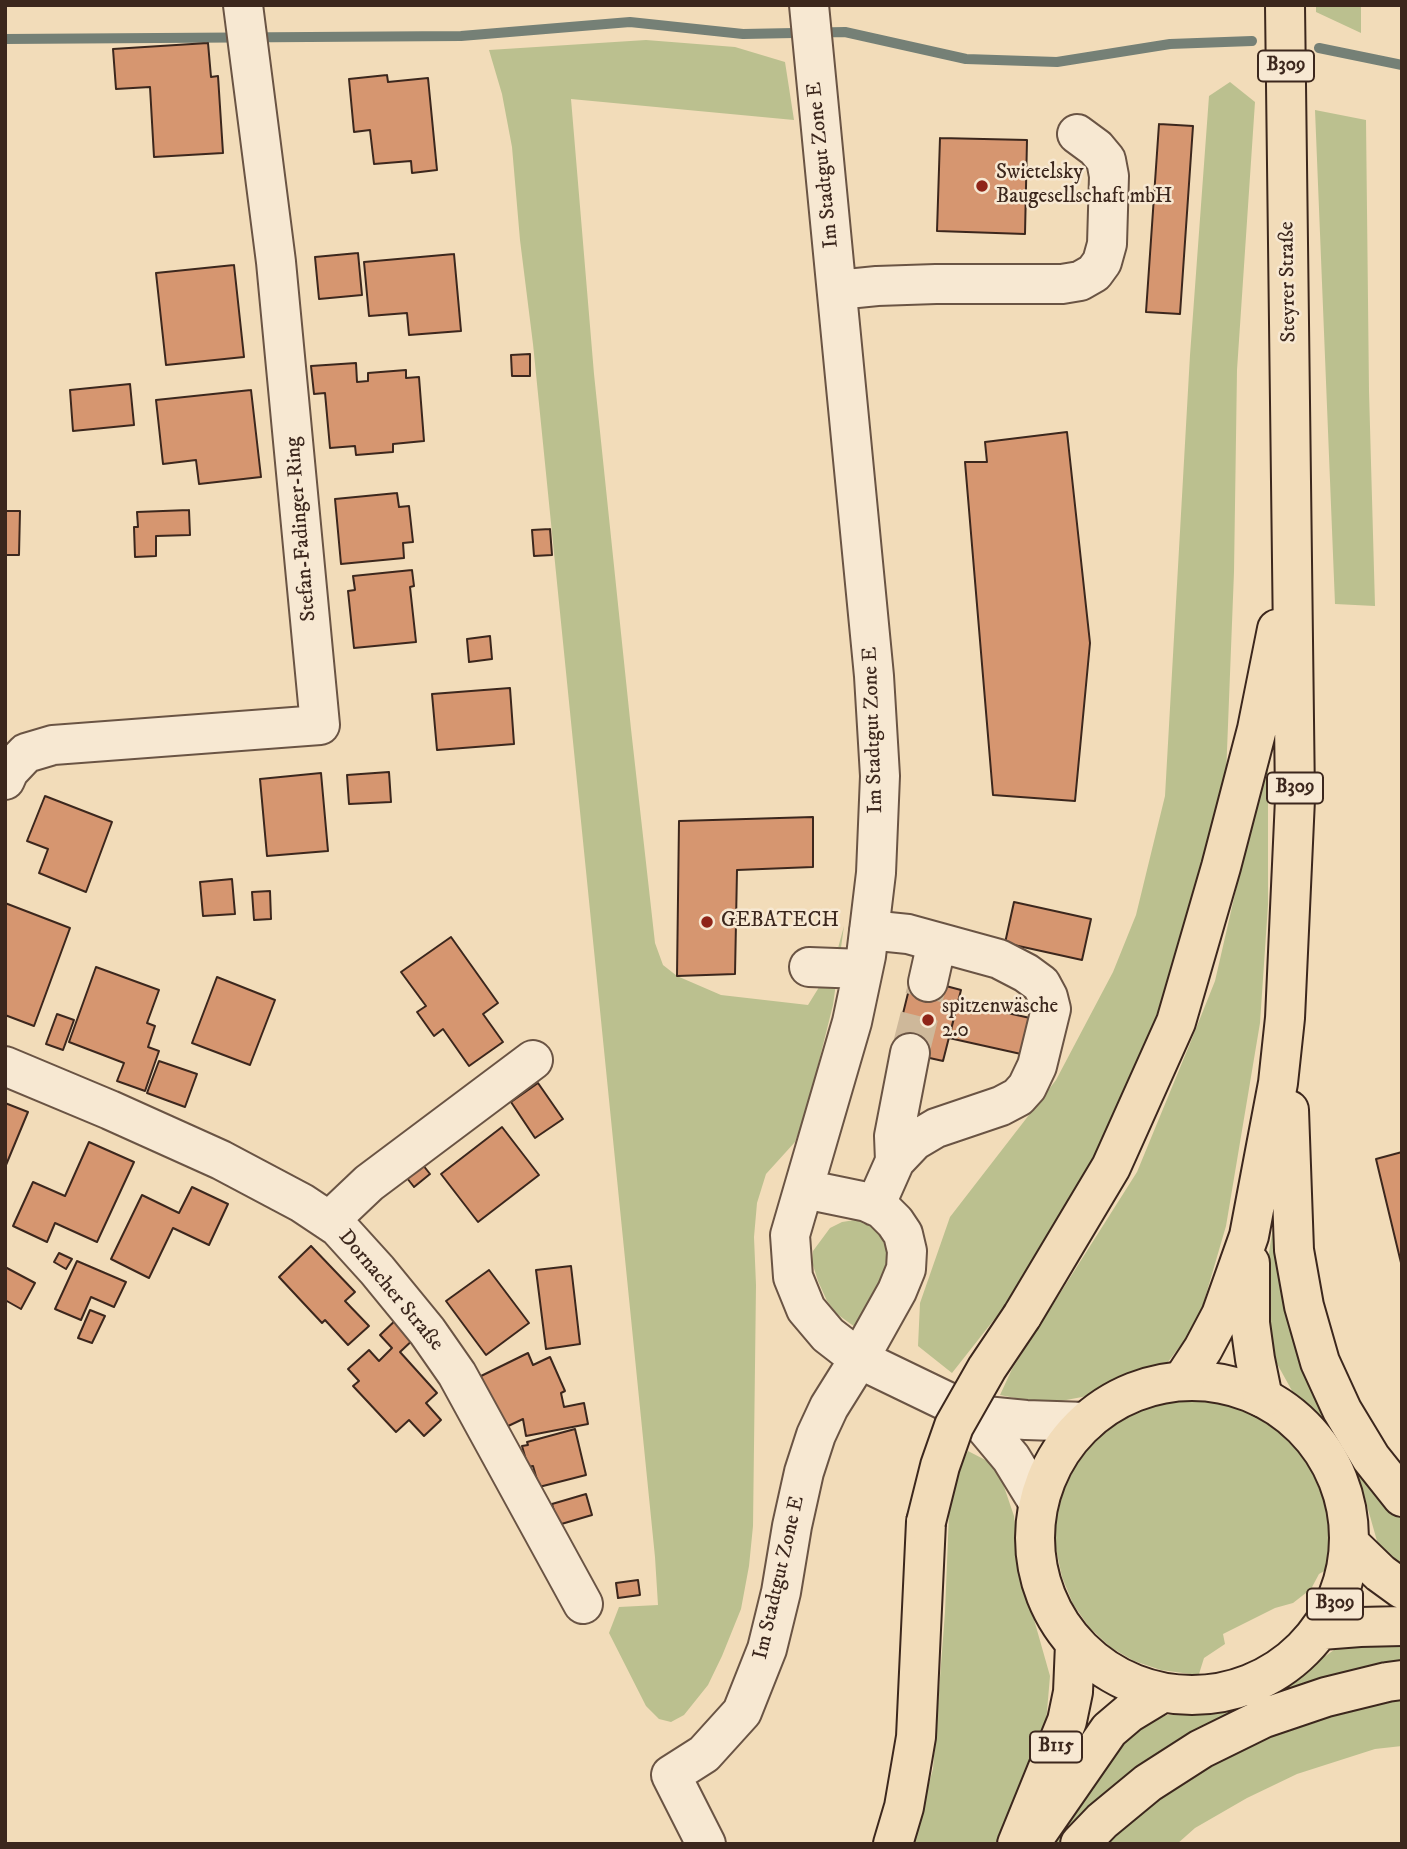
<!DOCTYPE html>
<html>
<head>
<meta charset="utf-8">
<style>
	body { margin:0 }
	#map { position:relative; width:1407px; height:1849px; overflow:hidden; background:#f2dcb9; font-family:"IM FELL DW Pica",serif }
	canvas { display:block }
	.frame { position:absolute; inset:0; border:7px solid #3c271d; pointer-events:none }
</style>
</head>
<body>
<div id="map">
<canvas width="1407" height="1849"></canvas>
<div class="frame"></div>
</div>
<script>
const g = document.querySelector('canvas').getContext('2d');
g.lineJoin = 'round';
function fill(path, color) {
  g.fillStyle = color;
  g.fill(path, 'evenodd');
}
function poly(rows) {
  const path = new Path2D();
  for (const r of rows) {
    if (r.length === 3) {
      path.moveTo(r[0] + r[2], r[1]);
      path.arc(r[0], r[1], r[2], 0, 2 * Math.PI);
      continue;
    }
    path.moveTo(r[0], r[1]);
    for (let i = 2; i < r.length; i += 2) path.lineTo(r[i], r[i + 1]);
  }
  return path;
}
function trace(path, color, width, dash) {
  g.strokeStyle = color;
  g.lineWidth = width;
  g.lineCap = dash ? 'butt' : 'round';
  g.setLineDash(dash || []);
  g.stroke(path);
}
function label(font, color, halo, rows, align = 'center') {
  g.font = font + ' "IM FELL DW Pica",serif';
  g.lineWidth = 5;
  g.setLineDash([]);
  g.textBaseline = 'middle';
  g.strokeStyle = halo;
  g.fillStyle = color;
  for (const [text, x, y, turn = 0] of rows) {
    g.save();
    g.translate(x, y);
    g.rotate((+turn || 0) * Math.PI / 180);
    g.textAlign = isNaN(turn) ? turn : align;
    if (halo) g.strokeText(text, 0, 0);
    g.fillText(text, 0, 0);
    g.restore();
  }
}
const green = poly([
	[1316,5,1361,5,1361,33,1316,12],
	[646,40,735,47,785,62,794,120,571,99,594,374,631,729,655,943,663,965,677,976,721,995,808,1005,834,963,844,926,833,1005,806,1113,795,1142,766,1174,757,1203,754,1237,756,1285,753,1526,749,1566,741,1609,722,1656,708,1685,684,1715,671,1722,659,1719,646,1706,609,1633,619,1607,658,1605,655,1557,533,344,520,240,512,147,502,94,489,50],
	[1230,82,1255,102,1237,370,1234,572,1226,776,1185,950,1124,1104,1067,1210,1004,1307,952,1373,918,1346,920,1303,950,1217,1056,1080,1113,972,1136,915,1165,796,1190,355,1209,96],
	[1315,110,1366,120,1369,391,1375,606,1335,604],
	[1258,767,1268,769,1268,905,1260,1023,1226,1226,1198,1322,1168,1362,1098,1394,1045,1404,1000,1395,1012,1369,1137,1172,1191,1041,1215,981,1243,859],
	[1280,1186,1281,1222,1402,1512,1402,1571,1377,1541,1360,1481,1333,1437,1296,1398,1270,1351,1261,1300],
	[855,1220,868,1222,878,1232,887,1249,887,1269,878,1290,855,1327,837,1314,827,1301,818,1281,812,1262,813,1251,830,1228,842,1222],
	[1195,1401,1224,1404,1251,1414,1275,1429,1296,1448,1312,1472,1323,1498,1329,1526,1329,1554,1326,1570,1319,1574,1311,1589,1293,1603,1275,1608,1223,1634,1225,1644,1204,1658,1199,1674,1190,1674,1161,1670,1134,1661,1110,1647,1089,1627,1073,1604,1062,1577,1056,1549,1056,1521,1063,1493,1075,1467,1092,1444,1114,1426,1139,1411,1167,1403],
	[968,1451,997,1466,1014,1516,1020,1570,1050,1676,1045,1735,1019,1802,996,1844,912,1844,933,1769,945,1612,950,1488],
	[1382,1638,1402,1639,1402,1668,1374,1670,1066,1844,1045,1844,1130,1730,1167,1715,1231,1706,1270,1695,1334,1650],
	[1402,1697,1402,1746,1375,1749,1297,1774,1247,1798,1195,1828,1177,1844,1099,1844,1210,1758,1316,1717]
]);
const stream = poly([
	[5,39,461,36,630,22,743,34,845,32,966,59,1057,62,1170,44,1252,41],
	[1319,48,1402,65]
]);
const building = poly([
	[208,43,211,77,218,76,223,153,154,157,150,87,116,89,113,49,208,43],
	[387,75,388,82,428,78,437,170,412,173,411,161,374,164,370,130,354,132,349,79,387,75],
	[1159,124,1193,126,1180,314,1146,312,1159,124],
	[940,138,1027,140,1025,234,937,231,940,138],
	[358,253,362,295,319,299,315,257,358,253],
	[454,254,461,331,409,335,407,313,369,316,364,262,454,254],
	[234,265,244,357,166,365,156,273,234,265],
	[530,354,530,376,512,376,511,355,530,354],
	[356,363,357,382,368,381,368,373,406,370,406,378,419,377,424,441,393,444,393,452,356,455,355,446,330,448,325,393,314,394,311,366,356,363],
	[130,384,134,425,73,431,70,390,130,384],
	[251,390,261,477,199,484,196,460,163,464,156,400,251,390],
	[1067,432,1090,643,1075,801,993,795,965,462,987,462,985,442,1067,432],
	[397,493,399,507,409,506,413,542,403,543,404,558,341,564,335,499,397,493],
	[189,510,190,535,156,536,156,556,135,557,134,527,138,527,137,512,189,510],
	[5,511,20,511,19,555,5,555,5,511],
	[550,529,552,555,534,556,532,530,550,529],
	[412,570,414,586,410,587,416,642,354,648,348,591,355,590,353,576,412,570],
	[490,636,492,659,469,662,467,639,490,636],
	[510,688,514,744,437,750,432,694,510,688],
	[389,772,391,802,349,804,347,775,389,772],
	[321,773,328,851,267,856,260,779,321,773],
	[45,796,112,822,86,892,39,873,48,849,27,841,45,796],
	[813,817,813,867,737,870,735,974,677,976,679,821,813,817],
	[232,879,235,914,203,916,200,882,232,879],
	[270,891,271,919,254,920,252,892,270,891],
	[1014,902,1091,919,1082,960,1005,943,1014,902],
	[5,903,70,928,34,1026,5,1015,5,903],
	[451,937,498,1003,483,1014,503,1042,469,1066,443,1029,434,1036,417,1012,426,1006,401,972,451,937],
	[96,967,159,990,147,1023,155,1026,148,1047,159,1051,145,1091,117,1081,124,1063,69,1042,96,967],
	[217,977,275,1000,250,1065,192,1043,217,977],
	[912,977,961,990,943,1061,894,1050,912,977],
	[958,1002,1039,1020,1030,1056,949,1038,958,1002],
	[57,1014,74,1020,63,1050,46,1044,57,1014],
	[159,1061,197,1074,185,1107,147,1093,159,1061],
	[538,1083,563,1119,535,1138,511,1102,538,1083],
	[5,1103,28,1112,6,1165,5,1165,5,1103],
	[502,1127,539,1175,478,1222,441,1174,502,1127],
	[89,1142,134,1162,97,1242,55,1223,47,1242,13,1226,33,1182,65,1196,89,1142],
	[1402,1152,1402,1267,1376,1159,1402,1152],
	[419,1160,430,1174,414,1187,403,1173,419,1160],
	[192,1187,228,1204,209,1245,173,1228,149,1278,111,1259,142,1195,179,1213,192,1187],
	[311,1246,355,1292,345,1301,369,1326,348,1345,325,1320,322,1323,279,1277,311,1246],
	[59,1253,72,1259,66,1269,54,1262,59,1253],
	[77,1261,126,1282,114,1307,91,1297,81,1320,55,1309,77,1261],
	[571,1266,580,1344,546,1349,536,1270,571,1266],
	[5,1267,35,1283,21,1309,5,1300,5,1267],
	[489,1270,529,1323,486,1355,446,1301,489,1270],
	[90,1310,105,1316,92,1343,78,1338,90,1310],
	[400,1316,418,1335,400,1352,437,1393,426,1403,441,1420,424,1436,409,1420,396,1432,353,1386,359,1381,348,1369,369,1350,379,1361,392,1348,380,1335,400,1316],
	[528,1353,533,1365,550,1357,565,1391,561,1393,564,1407,584,1403,588,1424,526,1436,523,1419,504,1428,479,1377,528,1353],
	[575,1429,586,1475,539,1487,533,1466,528,1467,522,1446,528,1445,527,1442,575,1429],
	[586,1494,592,1515,558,1525,552,1504,586,1494],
	[638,1580,640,1595,618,1598,616,1583,638,1580]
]);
const minorTunnel = poly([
	[910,1053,928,982]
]);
const minor = poly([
	[809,5,874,676,880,776,876,873,866,956,852,1022,790,1235,793,1277,806,1309,828,1335,859,1359,975,1415,1026,1420,1086,1422],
	[837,290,877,286,936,284,1062,284,1080,281,1094,273,1102,262,1107,244,1109,176,1106,160,1096,148,1077,134],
	[5,780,9,771,26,753,53,745,320,725,276,262,243,5],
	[869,930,908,934,999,959,1026,973,1041,984,1048,997,1051,1009,1037,1066,1027,1087,1018,1097,1001,1106,936,1128,914,1141,895,1161,875,1206],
	[809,967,863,969],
	[928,982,937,942],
	[5,1066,110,1110,221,1160,302,1203,338,1227,377,1270,427,1331,457,1374,583,1604],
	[895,1161,894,1136,910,1053],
	[330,1220,369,1183,533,1060],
	[975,1415,1011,1458,1038,1502],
	[706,1844,671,1775,704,1754,742,1712,767,1649,781,1592,792,1526,804,1472,816,1435,829,1407,859,1359,897,1291,906,1269,907,1251,903,1234,895,1222,882,1209,867,1202,804,1189]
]);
const major = poly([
	[1192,1538,157],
	[1350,1544,1380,1573,1402,1589],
	[1321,1630,1360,1627,1402,1626],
	[1039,1831,1109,1730,1129,1713,1162,1693],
	[1017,1844,1067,1721,1073,1692,1075,1644],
	[1080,1844,1102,1821,1148,1783,1201,1749,1264,1718,1326,1697,1387,1682,1402,1680]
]);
const highway = poly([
	[1289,1110,1294,1250,1304,1306,1320,1362,1342,1410,1371,1458,1402,1497],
	[1250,1263,1250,1323,1255,1359,1263,1398],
	[1022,1316,1111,1167,1176,1022,1221,867,1257,729,1277,629],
	[1182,1381,1203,1349,1221,1315,1249,1236,1278,1083,1285,1018,1295,799,1285,5],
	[893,1844,904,1807,916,1737,926,1522]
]);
const highwayBridge = poly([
	[926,1522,940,1466,954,1426,987,1368,1022,1316]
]);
const markers = [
	[982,186,7,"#8f2418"],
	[707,922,7,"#8f2418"],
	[928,1020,7,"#8f2418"]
];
const shields = [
	[1286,66,56],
	[1295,788,56],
	[1335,1604,56],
	[1056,1747,52]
];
const shieldNames = [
	["B309",1286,66],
	["B309",1295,788],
	["B309",1335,1604],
	["B115",1056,1747]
];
const streetNames = [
	["Im Stadtgut Zone E",824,165,-96],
	["Steyrer Straße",1289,282,-91],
	["Stefan-Fadinger-Ring",302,529,-95],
	["Im Stadtgut Zone E",874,730,-92],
	["Dornacher Straße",390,1291,50],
	["Im Stadtgut Zone E",780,1578,-77]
];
const poiNames = [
	["Swietelsky",996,174],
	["Baugesellschaft mbH",996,198],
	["GEBATECH",721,922],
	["spitzenwäsche",942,1008],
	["2.0",942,1032]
];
fill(green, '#bbc08f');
trace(stream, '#758076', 10);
fill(building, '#d69670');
trace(building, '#3c271d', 2);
trace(minorTunnel, '#ceb89a', 38, [38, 19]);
trace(minor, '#6a5444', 42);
trace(major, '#3c271d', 42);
trace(highway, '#3c271d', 42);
trace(minor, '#f7e8d2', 38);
trace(major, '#f2dcb9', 38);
trace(highway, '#f2dcb9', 38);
trace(highwayBridge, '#3c271d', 42, []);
trace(highwayBridge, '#f2dcb9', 38);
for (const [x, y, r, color] of markers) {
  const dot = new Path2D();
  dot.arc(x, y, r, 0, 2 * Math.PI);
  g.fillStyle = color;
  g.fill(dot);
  trace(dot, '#f7e8d2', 2.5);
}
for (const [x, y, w] of shields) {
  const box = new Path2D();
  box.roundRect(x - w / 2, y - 15.5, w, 31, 5);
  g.fillStyle = '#f7e8d2';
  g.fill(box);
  trace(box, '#3c271d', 2);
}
label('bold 19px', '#3c271d', null, shieldNames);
label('21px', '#3c271d', '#f7e8d2', streetNames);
label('21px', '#3c271d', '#f7e8d2', poiNames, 'left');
</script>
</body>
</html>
